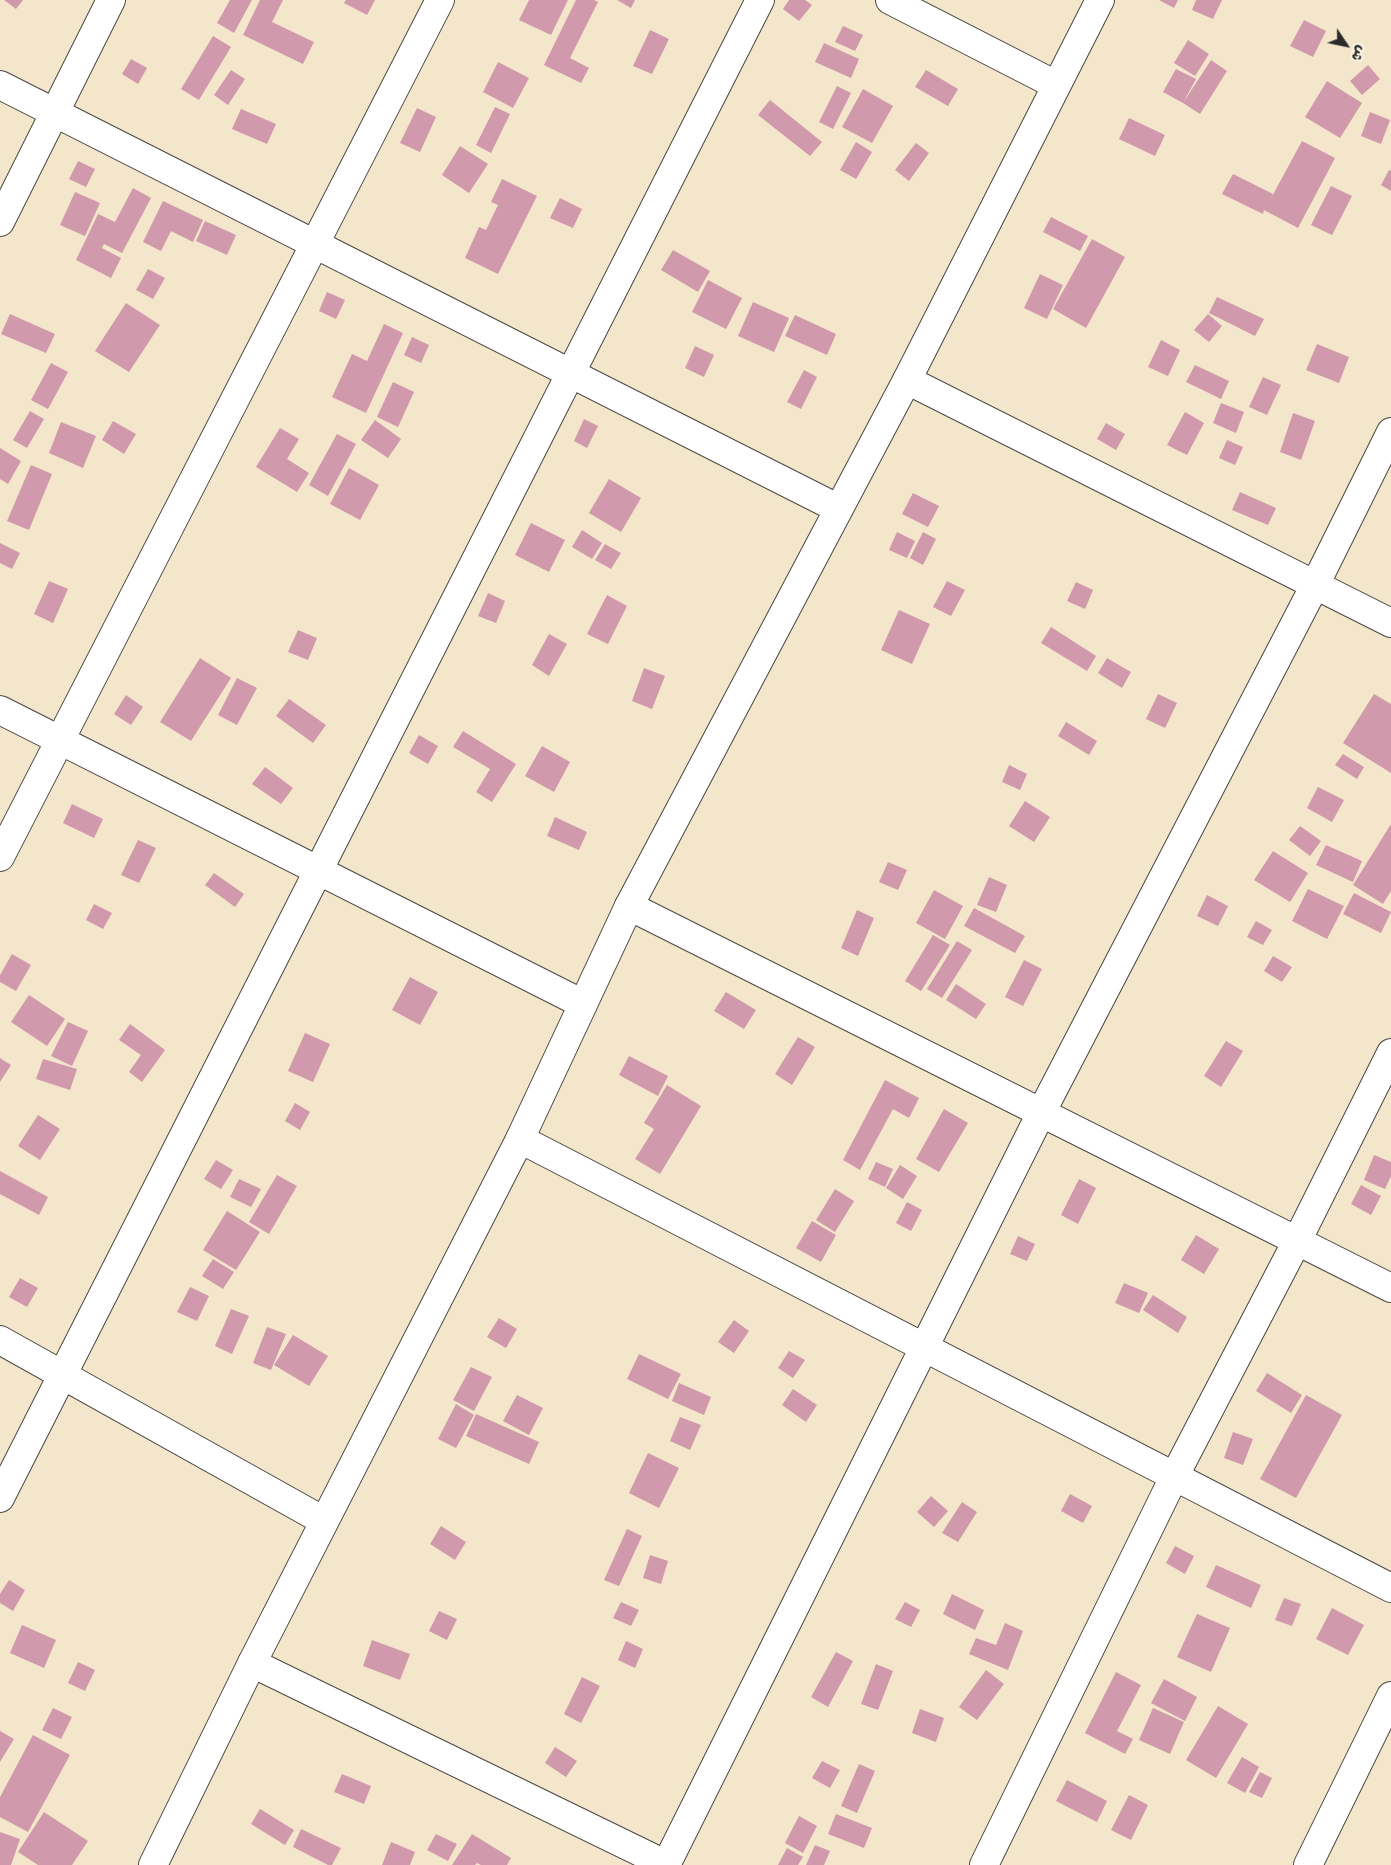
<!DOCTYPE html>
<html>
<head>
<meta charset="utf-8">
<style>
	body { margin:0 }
	#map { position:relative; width:1391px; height:1865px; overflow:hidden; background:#f3e6cb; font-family:"Comic Neue","Playpen Sans Arabic",sans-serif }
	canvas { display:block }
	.north { position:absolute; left:1321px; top:20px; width:50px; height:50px; -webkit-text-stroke:4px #fcf5e5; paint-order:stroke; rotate:124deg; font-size:14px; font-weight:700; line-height:20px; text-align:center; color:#2b2b2b }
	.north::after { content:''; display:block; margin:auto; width:18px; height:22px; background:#2b2b2b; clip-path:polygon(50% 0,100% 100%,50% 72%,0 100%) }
</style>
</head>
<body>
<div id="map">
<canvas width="1391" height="1865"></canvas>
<div class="north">ش</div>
</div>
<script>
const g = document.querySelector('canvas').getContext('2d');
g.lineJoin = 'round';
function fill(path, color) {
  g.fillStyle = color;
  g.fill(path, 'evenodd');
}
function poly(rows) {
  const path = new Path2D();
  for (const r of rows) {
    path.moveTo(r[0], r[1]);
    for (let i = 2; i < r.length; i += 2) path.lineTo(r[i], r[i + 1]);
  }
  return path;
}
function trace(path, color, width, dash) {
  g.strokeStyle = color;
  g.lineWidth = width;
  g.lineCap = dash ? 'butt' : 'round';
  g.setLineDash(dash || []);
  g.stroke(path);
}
const building = poly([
	[4,0,23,0,16,9],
	[230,0,252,0,234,33,217,23],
	[260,0,283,0,272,22,314,42,303,64,243,35],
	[346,0,375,0,367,15,344,3],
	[529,0,568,0,551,35,519,20],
	[576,0,594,0,598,2,570,58,589,68,581,83,544,65],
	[617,0,635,0,631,8],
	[789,0,805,0,812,5,799,21,783,9],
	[1159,0,1178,0,1174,8],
	[1196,0,1222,0,1213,19,1192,10],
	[1304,20,1326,31,1313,57,1290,46],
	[843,26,863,35,855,51,835,42],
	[650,30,669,39,652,74,633,66],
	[213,36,231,47,199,100,181,89],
	[1188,40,1209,54,1195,76,1174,63],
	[824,43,859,59,851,78,815,62],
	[131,59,147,68,138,84,122,74],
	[1211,60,1227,71,1200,114,1183,103],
	[498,62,529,78,513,108,483,92],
	[1368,65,1380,79,1362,95,1350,81],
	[1176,69,1196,79,1183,103,1163,92],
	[231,70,245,79,228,105,214,95],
	[926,70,958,89,948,106,915,87],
	[1327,81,1362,103,1340,138,1305,117],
	[837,86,851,93,833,129,819,122],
	[863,89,893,106,872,143,842,127],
	[770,100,822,142,810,156,758,115],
	[495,107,510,114,491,153,476,145],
	[417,108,436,117,420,152,400,143],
	[241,109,276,124,267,144,232,129],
	[1370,112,1390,120,1381,144,1361,136],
	[1129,118,1165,135,1155,156,1119,139],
	[1302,141,1335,158,1298,228,1264,210,1263,214,1222,194,1233,174,1273,194,1269,202],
	[856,142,872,152,856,179,840,170],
	[916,143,929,153,909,181,895,170],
	[460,146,488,164,469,193,442,175],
	[78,161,95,169,86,187,69,179],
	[1389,170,1391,171,1391,191,1381,185],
	[502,179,537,196,498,274,465,258,479,227,486,230,498,205,491,202],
	[1331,186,1352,196,1332,235,1311,225],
	[133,188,151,198,122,253,104,244,102,248,121,258,111,278,76,260,98,214,115,222],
	[75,192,100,203,85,236,60,225],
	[560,198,582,209,573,228,550,218],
	[163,201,203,220,193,242,171,231,161,251,143,242],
	[1051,217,1088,236,1080,251,1043,232],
	[205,221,236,235,227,255,196,241],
	[1092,239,1125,257,1086,328,1053,309],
	[673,250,710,271,698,292,661,270],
	[148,269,165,278,153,299,136,290],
	[1040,274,1063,285,1047,319,1024,308],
	[708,280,742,298,726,329,692,312],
	[327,292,345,300,336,319,319,311],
	[1217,297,1264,319,1255,336,1209,313],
	[753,302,789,318,774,352,738,336],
	[126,303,160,325,129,372,95,351],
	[10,314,55,334,46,353,1,334],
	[1208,314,1222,326,1209,342,1194,330],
	[795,315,836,334,827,355,785,336],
	[384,324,403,333,366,413,332,397,352,354,367,361],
	[412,337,429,345,421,363,404,355],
	[1161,340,1180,350,1168,376,1148,367],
	[1317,344,1349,357,1339,383,1306,370],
	[695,346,714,355,704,377,685,368],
	[51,363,68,372,48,409,31,400],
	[1195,365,1229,381,1221,399,1186,382],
	[804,370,817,377,801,409,787,402],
	[1263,377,1281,385,1267,415,1249,407],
	[393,382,414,392,398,427,377,417],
	[1221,403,1244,412,1236,433,1213,423],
	[30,411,44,419,27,448,13,440],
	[1185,412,1204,423,1187,455,1167,445],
	[1293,413,1315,421,1301,460,1280,452],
	[584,419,598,426,587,448,574,441],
	[375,420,401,439,388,458,361,440],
	[113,421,136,434,124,454,102,440],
	[61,422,96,436,83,468,49,453],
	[1106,423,1125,434,1116,450,1097,439],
	[280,428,299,439,287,459,309,473,297,492,256,467],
	[337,434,356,444,328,496,309,485],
	[1227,440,1243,447,1235,465,1219,458],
	[0,448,21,461,8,484,0,479],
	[31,465,52,474,29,530,7,521],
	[349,468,379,485,360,520,330,504],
	[609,479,641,498,621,532,589,513],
	[1240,492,1276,508,1268,525,1232,510],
	[913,493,939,506,928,527,902,514],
	[531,523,565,540,549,572,515,555],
	[582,530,602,543,592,559,572,547],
	[897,532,915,541,907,558,889,550],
	[923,532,936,539,923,565,910,558],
	[0,543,20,553,12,569,0,563],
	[605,544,621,553,611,569,595,560],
	[49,581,68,589,53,623,34,614],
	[947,581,965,590,951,616,933,607],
	[1076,582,1093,590,1085,609,1067,601],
	[488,593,505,601,496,623,478,616],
	[607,595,627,606,608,644,587,634],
	[899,610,930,624,912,664,881,650],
	[1051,627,1096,656,1087,671,1041,643],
	[298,630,317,638,308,660,288,652],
	[549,634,567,644,549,676,532,665],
	[200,658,231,678,191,741,160,722],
	[1107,658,1131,672,1122,688,1098,673],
	[644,668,665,676,652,709,632,701],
	[237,678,257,688,237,725,218,715],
	[1158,694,1177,703,1165,728,1146,719],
	[1374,694,1391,704,1391,773,1343,743],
	[126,695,143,707,131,725,114,714],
	[289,699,326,725,313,743,276,716],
	[1066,722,1097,741,1089,755,1058,736],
	[463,731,516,764,492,802,476,792,490,769,453,747],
	[419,735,438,746,428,764,409,753],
	[542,746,570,762,554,792,525,776],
	[1343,754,1364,767,1357,779,1335,765],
	[1009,765,1027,774,1020,790,1002,782],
	[265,767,293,788,281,804,252,784],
	[1318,787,1344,800,1332,822,1307,808],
	[1025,801,1050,817,1034,842,1009,826],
	[72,804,103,819,94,838,63,823],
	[555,817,587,832,579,850,547,836],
	[1391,824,1391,891,1383,904,1353,885],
	[1300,826,1321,841,1310,856,1289,840],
	[138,840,156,848,139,883,121,875],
	[1326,845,1362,861,1353,882,1316,865],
	[1273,851,1308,873,1290,902,1254,880],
	[888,862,907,870,898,890,879,882],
	[214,873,244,894,235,907,205,885],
	[989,877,1007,885,996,912,977,905],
	[1308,889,1344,906,1327,939,1292,921],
	[934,890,963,906,945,939,916,923],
	[1354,893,1391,912,1381,933,1343,914],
	[1207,895,1228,906,1218,926,1197,916],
	[94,904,112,913,103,929,86,920],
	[974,908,1025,936,1015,953,964,926],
	[857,910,874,918,858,956,841,948],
	[1256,921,1272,930,1263,945,1247,937],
	[933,935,950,945,921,991,905,981],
	[957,941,972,950,942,998,927,989],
	[12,954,31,965,16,991,0,982,0,975],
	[1273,956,1292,967,1282,982,1264,971],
	[1024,960,1042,969,1023,1006,1005,997],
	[410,977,438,992,420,1025,392,1010],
	[956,984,986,1004,976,1019,946,1000],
	[726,992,756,1010,744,1029,714,1011],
	[29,995,65,1019,47,1046,11,1022],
	[68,1022,88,1031,72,1066,51,1056],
	[130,1024,165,1050,142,1082,129,1072,141,1055,119,1040],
	[305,1033,330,1044,313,1082,288,1071],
	[798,1037,815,1047,792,1085,775,1074],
	[1226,1041,1243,1051,1221,1087,1204,1076],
	[629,1056,668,1076,658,1096,619,1075],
	[0,1058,11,1065,0,1082],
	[43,1059,77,1069,70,1090,36,1079],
	[885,1080,919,1098,909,1118,893,1109,860,1170,843,1160],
	[667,1085,701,1106,660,1174,635,1159,654,1129,644,1123],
	[295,1103,310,1112,300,1130,285,1121],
	[944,1109,968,1123,939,1172,916,1159],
	[38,1115,60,1129,40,1160,18,1146],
	[1374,1155,1391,1162,1391,1176,1385,1189,1364,1180],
	[216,1160,233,1170,221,1189,204,1179],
	[876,1162,893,1169,885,1187,868,1179],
	[900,1165,917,1176,903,1199,886,1188],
	[0,1171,48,1197,39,1215,0,1194],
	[277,1175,297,1186,269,1234,249,1222],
	[239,1179,261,1189,251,1207,230,1197],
	[1079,1179,1096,1188,1078,1224,1061,1215],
	[1361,1185,1381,1196,1371,1215,1351,1204],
	[835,1189,854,1201,835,1232,816,1220],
	[907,1202,922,1210,911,1231,896,1223],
	[227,1211,260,1232,236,1270,203,1250],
	[812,1221,836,1235,821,1262,796,1248],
	[1196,1235,1219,1249,1204,1274,1181,1260],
	[1018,1236,1035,1244,1027,1261,1010,1254],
	[213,1259,234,1272,223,1289,202,1276],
	[20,1278,38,1288,27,1307,9,1297],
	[1124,1283,1148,1293,1139,1313,1115,1303],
	[190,1287,209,1296,197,1321,177,1312],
	[1153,1295,1187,1317,1178,1333,1143,1310],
	[231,1309,249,1316,232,1354,215,1346],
	[499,1318,517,1329,506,1348,487,1337],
	[734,1320,749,1331,734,1353,718,1342],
	[267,1327,286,1334,271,1370,253,1363],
	[293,1335,328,1356,309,1386,274,1365],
	[789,1351,805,1360,793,1378,778,1368],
	[639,1354,681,1374,668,1399,627,1379],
	[471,1367,492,1377,474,1411,453,1400],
	[1267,1373,1302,1395,1291,1413,1256,1391],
	[679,1383,711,1397,704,1415,672,1401],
	[793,1389,817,1405,806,1422,782,1405],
	[517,1395,543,1408,529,1435,503,1421],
	[1306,1395,1342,1415,1296,1498,1260,1479],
	[456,1404,474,1415,456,1448,438,1439],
	[476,1414,539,1442,529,1464,466,1436],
	[680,1417,701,1425,690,1450,670,1441],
	[1233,1432,1253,1439,1243,1465,1224,1458],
	[648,1453,679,1468,659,1508,629,1493],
	[1070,1494,1092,1506,1083,1523,1061,1511],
	[931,1496,948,1511,934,1527,917,1512],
	[962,1502,977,1512,958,1542,942,1533],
	[441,1526,466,1542,455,1560,430,1544],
	[627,1529,642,1536,619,1586,604,1580],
	[1175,1546,1194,1556,1185,1574,1166,1563],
	[650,1555,668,1561,661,1584,643,1578],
	[1216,1565,1261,1585,1251,1608,1206,1587],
	[9,1580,25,1590,13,1611,0,1603,0,1594],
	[952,1594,984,1610,975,1630,943,1614],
	[1284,1598,1301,1604,1292,1626,1275,1620],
	[621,1602,639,1610,631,1626,613,1618],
	[905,1602,920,1610,911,1627,895,1619],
	[1332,1608,1364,1625,1348,1655,1316,1639],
	[439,1611,457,1619,447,1640,429,1631],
	[1197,1614,1230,1628,1211,1672,1177,1657],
	[1005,1623,1023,1631,1008,1670,969,1654,976,1638,996,1645],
	[22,1625,56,1640,44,1668,10,1653],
	[372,1640,410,1654,400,1680,363,1666],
	[626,1641,643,1649,635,1668,618,1660],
	[836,1652,853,1661,828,1707,811,1697],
	[78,1662,95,1670,85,1691,68,1683],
	[876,1664,893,1671,878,1710,861,1704],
	[986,1670,1004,1684,977,1720,959,1707],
	[1116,1672,1141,1685,1117,1731,1133,1739,1125,1754,1085,1733],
	[582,1677,600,1686,581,1723,564,1714],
	[1164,1679,1197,1697,1185,1721,1151,1703],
	[1218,1706,1248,1724,1216,1778,1186,1760],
	[53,1708,72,1717,61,1739,42,1730],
	[1153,1708,1184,1722,1170,1754,1139,1740],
	[920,1709,944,1718,936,1742,912,1733],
	[0,1731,14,1739,0,1762],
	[33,1735,70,1755,28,1832,0,1817,0,1797],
	[555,1747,577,1761,566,1777,545,1763],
	[1242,1757,1259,1767,1245,1793,1227,1783],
	[822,1761,840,1770,830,1788,812,1778],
	[859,1764,875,1771,857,1813,841,1806],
	[1260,1772,1272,1778,1262,1798,1249,1792],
	[342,1774,371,1786,364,1804,334,1792],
	[1067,1780,1107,1801,1097,1822,1056,1801],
	[1129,1795,1148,1805,1131,1840,1111,1830],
	[260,1809,294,1830,285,1845,251,1824],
	[44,1812,88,1841,72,1865,38,1865,18,1852],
	[836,1814,872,1828,864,1848,828,1834],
	[799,1816,817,1826,803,1853,785,1843],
	[301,1829,341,1848,332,1865,328,1865,293,1847],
	[0,1832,20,1839,11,1865,0,1865],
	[436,1834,457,1844,448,1861,427,1850],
	[472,1834,511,1858,507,1865,481,1865,477,1863,475,1865,452,1865],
	[391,1842,415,1852,410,1865,382,1865],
	[815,1845,830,1851,824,1865,806,1865],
	[787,1848,803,1857,798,1865,778,1865]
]);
const minor = poly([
	[890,0,1056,85],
	[0,222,111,0],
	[907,380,1391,623],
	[0,710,583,1004],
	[0,857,440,0],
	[629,906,1391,1288],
	[520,1139,1391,1588],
	[0,1340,324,1521],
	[0,1498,760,0],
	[252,1663,667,1865],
	[666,1865,1041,1113,1315,585,1391,432],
	[984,1865,1174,1477,1297,1241,1391,1053],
	[1308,1865,1391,1696]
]);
const tertiary = poly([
	[0,85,839,509],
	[153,1865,252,1663,520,1139,629,906,907,380,1100,0]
]);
fill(building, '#d199ac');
trace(minor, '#494743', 30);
trace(tertiary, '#494743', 30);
trace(minor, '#fff', 28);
trace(tertiary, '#fff', 28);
</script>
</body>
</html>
